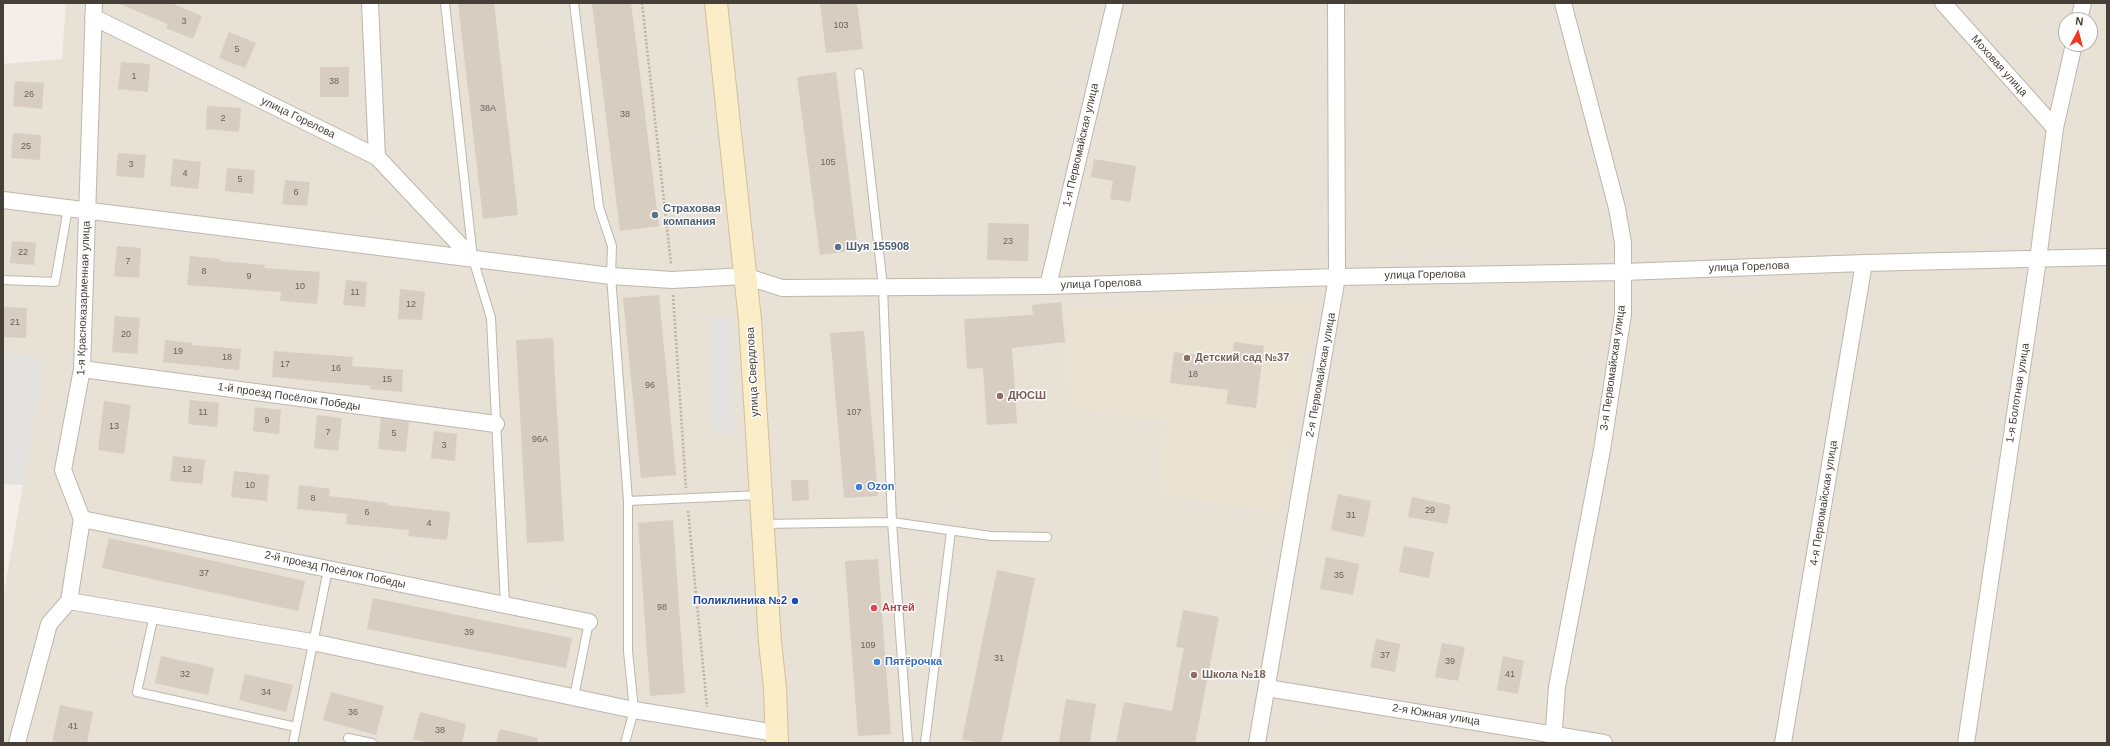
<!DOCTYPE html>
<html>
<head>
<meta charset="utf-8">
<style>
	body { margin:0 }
	#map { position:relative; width:2110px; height:746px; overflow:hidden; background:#f3efe8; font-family:Arial,sans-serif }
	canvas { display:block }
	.frame { position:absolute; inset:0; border:4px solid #463f37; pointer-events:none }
	.north { position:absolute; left:2058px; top:12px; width:40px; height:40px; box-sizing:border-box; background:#fff; border:1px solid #b5b2af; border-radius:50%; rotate:7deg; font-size:11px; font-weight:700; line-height:16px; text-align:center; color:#463f37 }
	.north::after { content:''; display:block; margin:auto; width:14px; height:18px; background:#ef3922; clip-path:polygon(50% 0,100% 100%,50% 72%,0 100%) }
</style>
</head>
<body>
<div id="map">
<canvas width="2110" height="746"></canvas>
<div class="frame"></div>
<div class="north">N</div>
</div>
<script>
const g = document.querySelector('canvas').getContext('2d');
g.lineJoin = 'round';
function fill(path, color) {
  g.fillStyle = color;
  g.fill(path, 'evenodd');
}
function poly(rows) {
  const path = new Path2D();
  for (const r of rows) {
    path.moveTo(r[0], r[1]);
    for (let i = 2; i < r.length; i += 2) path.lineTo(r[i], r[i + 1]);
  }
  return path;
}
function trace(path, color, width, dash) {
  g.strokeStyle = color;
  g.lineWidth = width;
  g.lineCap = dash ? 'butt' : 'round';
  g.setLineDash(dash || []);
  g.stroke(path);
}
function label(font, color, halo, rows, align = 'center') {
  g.font = font + ' Arial,sans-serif';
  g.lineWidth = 3;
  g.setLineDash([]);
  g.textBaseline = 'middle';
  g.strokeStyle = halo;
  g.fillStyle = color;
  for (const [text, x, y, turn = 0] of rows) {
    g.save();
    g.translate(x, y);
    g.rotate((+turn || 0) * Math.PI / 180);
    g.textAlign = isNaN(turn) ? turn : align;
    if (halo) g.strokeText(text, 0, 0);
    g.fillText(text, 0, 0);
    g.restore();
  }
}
const residential = poly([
	[66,3,2107,3,2107,743,3,743,3,598,45,360,3,352,3,64,62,59],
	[2066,20,2090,20,2090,44,2066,44]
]);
const education = poly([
	[1316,302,1280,513,1156,492,1166,421,1069,408,1066,307]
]);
const parking = poly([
	[710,318,731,318,733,433,713,434],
	[3,352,45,360,23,485,3,484]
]);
const building = poly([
	[117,3,171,3,202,16,193,39,166,28,168,24],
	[458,3,494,3,518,215,483,219],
	[592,3,631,3,659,226,620,231],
	[820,3,857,3,863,49,826,53],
	[229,32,256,43,245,68,219,58],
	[121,62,150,64,148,92,118,89],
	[320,67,349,67,349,97,320,97],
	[836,72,858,250,820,255,797,77],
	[15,81,44,83,42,109,13,106],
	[207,106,241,108,239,132,206,129],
	[13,133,41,135,40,160,11,158],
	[118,153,146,155,144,178,116,176],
	[173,159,201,162,198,189,170,186],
	[1094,159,1136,166,1130,202,1110,199,1113,181,1091,177],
	[227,168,255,170,253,194,225,191],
	[285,180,310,182,307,206,282,204],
	[988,223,1029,224,1028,261,987,260],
	[12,241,36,243,34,265,10,263],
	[117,246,141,248,139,278,114,276],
	[190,256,220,259,220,261,265,265,264,268,320,272,317,304,280,301,281,292,187,285],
	[346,280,367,282,365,307,343,305],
	[400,289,425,292,422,320,398,319],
	[659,295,676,475,641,478,623,298],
	[1061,302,1065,342,1012,348,1017,423,987,425,983,368,967,369,964,319,1033,315,1032,305],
	[3,307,27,308,26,338,3,337],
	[115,316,140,318,137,354,112,352],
	[864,331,878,496,844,498,830,333],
	[553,338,564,541,527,543,516,340],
	[165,340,193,343,192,345,241,349,239,370,163,362],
	[1234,342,1264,346,1256,408,1226,404,1228,390,1170,383,1174,352,1232,359],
	[274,351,353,357,352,366,403,370,402,392,370,389,371,386,272,377],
	[190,400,219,403,217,427,188,424],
	[104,401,131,405,124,454,98,450],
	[255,407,281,410,279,434,253,431],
	[317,415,342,418,338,451,314,448],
	[381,418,409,422,406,452,378,449],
	[434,431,457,434,455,461,431,458],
	[173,456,205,460,202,484,170,481],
	[234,471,269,475,267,501,231,497],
	[791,480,808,480,809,500,792,501],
	[299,485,330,489,329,496,387,503,387,505,450,512,447,540,408,536,409,530,346,524,347,514,297,509],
	[1338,494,1371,501,1364,537,1331,530],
	[1412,497,1451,505,1447,524,1408,517],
	[673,520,685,693,650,696,638,523],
	[109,538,305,581,298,611,102,568],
	[1404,546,1434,552,1429,578,1399,572],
	[1326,557,1359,564,1353,595,1320,589],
	[878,559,891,734,858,736,845,561],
	[997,570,1035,578,1001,743,980,743,962,739],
	[373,598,572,638,566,668,367,629],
	[1183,610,1219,617,1195,743,1116,743,1124,702,1172,711,1184,648,1176,647],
	[1376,639,1400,644,1395,672,1370,667],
	[1442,643,1465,647,1458,681,1435,677],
	[161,656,214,668,208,695,155,683],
	[1503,656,1524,661,1518,694,1497,690],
	[245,674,293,685,286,712,239,700],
	[331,692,384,706,376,735,323,720],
	[1066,699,1096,704,1090,743,1059,743],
	[60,705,93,712,87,743,52,743],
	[420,712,466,724,462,743,429,743,413,739],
	[500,729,538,738,537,743,496,743]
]);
const path = poly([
	[642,3,671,264],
	[673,295,686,488],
	[688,511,707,707]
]);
const lane = poly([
	[445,3,473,259,491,318,505,605],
	[574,3,599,207,612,246,611,276,628,501,628,651,634,710,625,743],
	[859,73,883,287,892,522,908,743],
	[3,280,55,282,68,208],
	[628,501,759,495],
	[763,524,892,522,991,536,1047,537],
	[154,615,137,692,296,727],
	[574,697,589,622],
	[348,738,372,743],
	[293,743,328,569],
	[925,743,951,531]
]);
const street = poly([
	[370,3,377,157],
	[1943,3,2055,128],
	[93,17,377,157,473,259],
	[2079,20,2083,3],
	[3,200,611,276,672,280,745,276,782,288,1048,286,1337,277,1623,272,1864,263,2107,257],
	[1048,286,1115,3],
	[82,369,496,424],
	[82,519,589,622],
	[69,601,312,642,634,710,776,733],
	[1267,688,1604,743],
	[1551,734,1554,729,1557,687,1602,450,1623,314,1623,243,1617,208,1563,3],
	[17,743,49,624,69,601,82,519,63,470,82,369,94,3],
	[1257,743,1337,277,1336,3],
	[1783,743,1864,263],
	[1966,743,2038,260,2055,128,2074,44]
]);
const secondary = poly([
	[716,3,750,320,770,642,775,688,777,743]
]);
const markers = [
	[655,215,4,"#5c6f8a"],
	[838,247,4,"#5c6f8a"],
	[1187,358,4,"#8d6e63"],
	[1000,396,4,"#8d6e63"],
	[859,487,4,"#3f7fe0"],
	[795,601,4,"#1a4fb4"],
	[874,608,4,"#e0444e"],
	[877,662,4,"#3f7fe0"],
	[1194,675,4,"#8d6e63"]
];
const numberNames = [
	["3",184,22],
	["103",841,26],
	["5",237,50],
	["1",134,77],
	["38",334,82],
	["26",29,95],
	["38А",488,109],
	["38",625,115],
	["2",223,119],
	["25",26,147],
	["105",828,163],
	["3",131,165],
	["4",185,174],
	["5",240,180],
	["6",296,193],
	["23",1008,242],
	["22",23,253],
	["7",128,262],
	["8",204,272],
	["9",249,277],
	["10",300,287],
	["11",355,293],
	["12",411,305],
	["21",15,323],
	["20",126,335],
	["19",178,352],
	["18",227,358],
	["17",285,365],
	["16",336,369],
	["18",1193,375],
	["15",387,380],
	["96",650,386],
	["11",203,413],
	["107",854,413],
	["9",267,421],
	["13",114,427],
	["7",328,433],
	["5",394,434],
	["96А",540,440],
	["3",444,446],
	["12",187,470],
	["10",250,486],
	["8",313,499],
	["29",1430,511],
	["6",367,513],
	["31",1351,516],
	["4",429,524],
	["37",204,574],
	["35",1339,576],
	["98",662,608],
	["39",469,633],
	["109",868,646],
	["37",1385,656],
	["31",999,659],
	["39",1450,662],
	["32",185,675],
	["41",1510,675],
	["34",266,693],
	["36",353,713],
	["41",73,727],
	["38",440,731]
];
const streetNames = [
	["Моховая улица",1999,66,48],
	["улица Горелова",298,118,26],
	["1-я Первомайская улица",1081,145,-77],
	["улица Горелова",1749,267,-2],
	["улица Горелова",1425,275,-1],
	["улица Горелова",1101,284,-2],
	["1-я Красноказарменная улица",84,298,-88],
	["3-я Первомайская улица",1613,368,-82],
	["улица Свердлова",753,372,-93],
	["2-я Первомайская улица",1321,375,-80],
	["1-я Болотная улица",2018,393,-81],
	["1-й проезд Посёлок Победы",289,397,8],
	["4-я Первомайская улица",1824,503,-81],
	["2-й проезд Посёлок Победы",335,570,12],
	["2-я Южная улица",1436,715,9]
];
const serviceNames = [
	["Страховая",663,209],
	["компания",663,222],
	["Шуя 155908",846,247]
];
const educationNames = [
	["Детский сад №37",1195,358],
	["ДЮСШ",1008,396],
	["Школа №18",1202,675]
];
const shopNames = [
	["Ozon",867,487],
	["Пятёрочка",885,662]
];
const transitNames = [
	["Поликлиника №2",787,601]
];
const healthNames = [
	["Антей",882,608]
];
fill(residential, '#e7e1d6');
fill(education, '#ebe3d2');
fill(parking, '#e4e2df');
fill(building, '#d7cdc1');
trace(lane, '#beb6ab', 10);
trace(street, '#beb6ab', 18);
trace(secondary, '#d1c099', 24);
trace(path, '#bfb19d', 2.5, [2, 2]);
trace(lane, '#fff', 8);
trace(street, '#fff', 16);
trace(secondary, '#fcedc9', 22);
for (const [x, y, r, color] of markers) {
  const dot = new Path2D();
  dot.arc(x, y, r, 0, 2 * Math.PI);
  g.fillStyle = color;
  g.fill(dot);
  trace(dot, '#fff', 1.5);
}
label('9px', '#6a625a', null, numberNames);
label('11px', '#463f37', '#fff', streetNames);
label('bold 11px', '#4e5e75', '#fff', serviceNames, 'left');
label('bold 11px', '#785e54', '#fff', educationNames, 'left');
label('bold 11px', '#366cbe', '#fff', shopNames, 'left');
label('bold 11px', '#164399', '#fff', transitNames, 'right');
label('bold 11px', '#be3a42', '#fff', healthNames, 'left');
</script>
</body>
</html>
